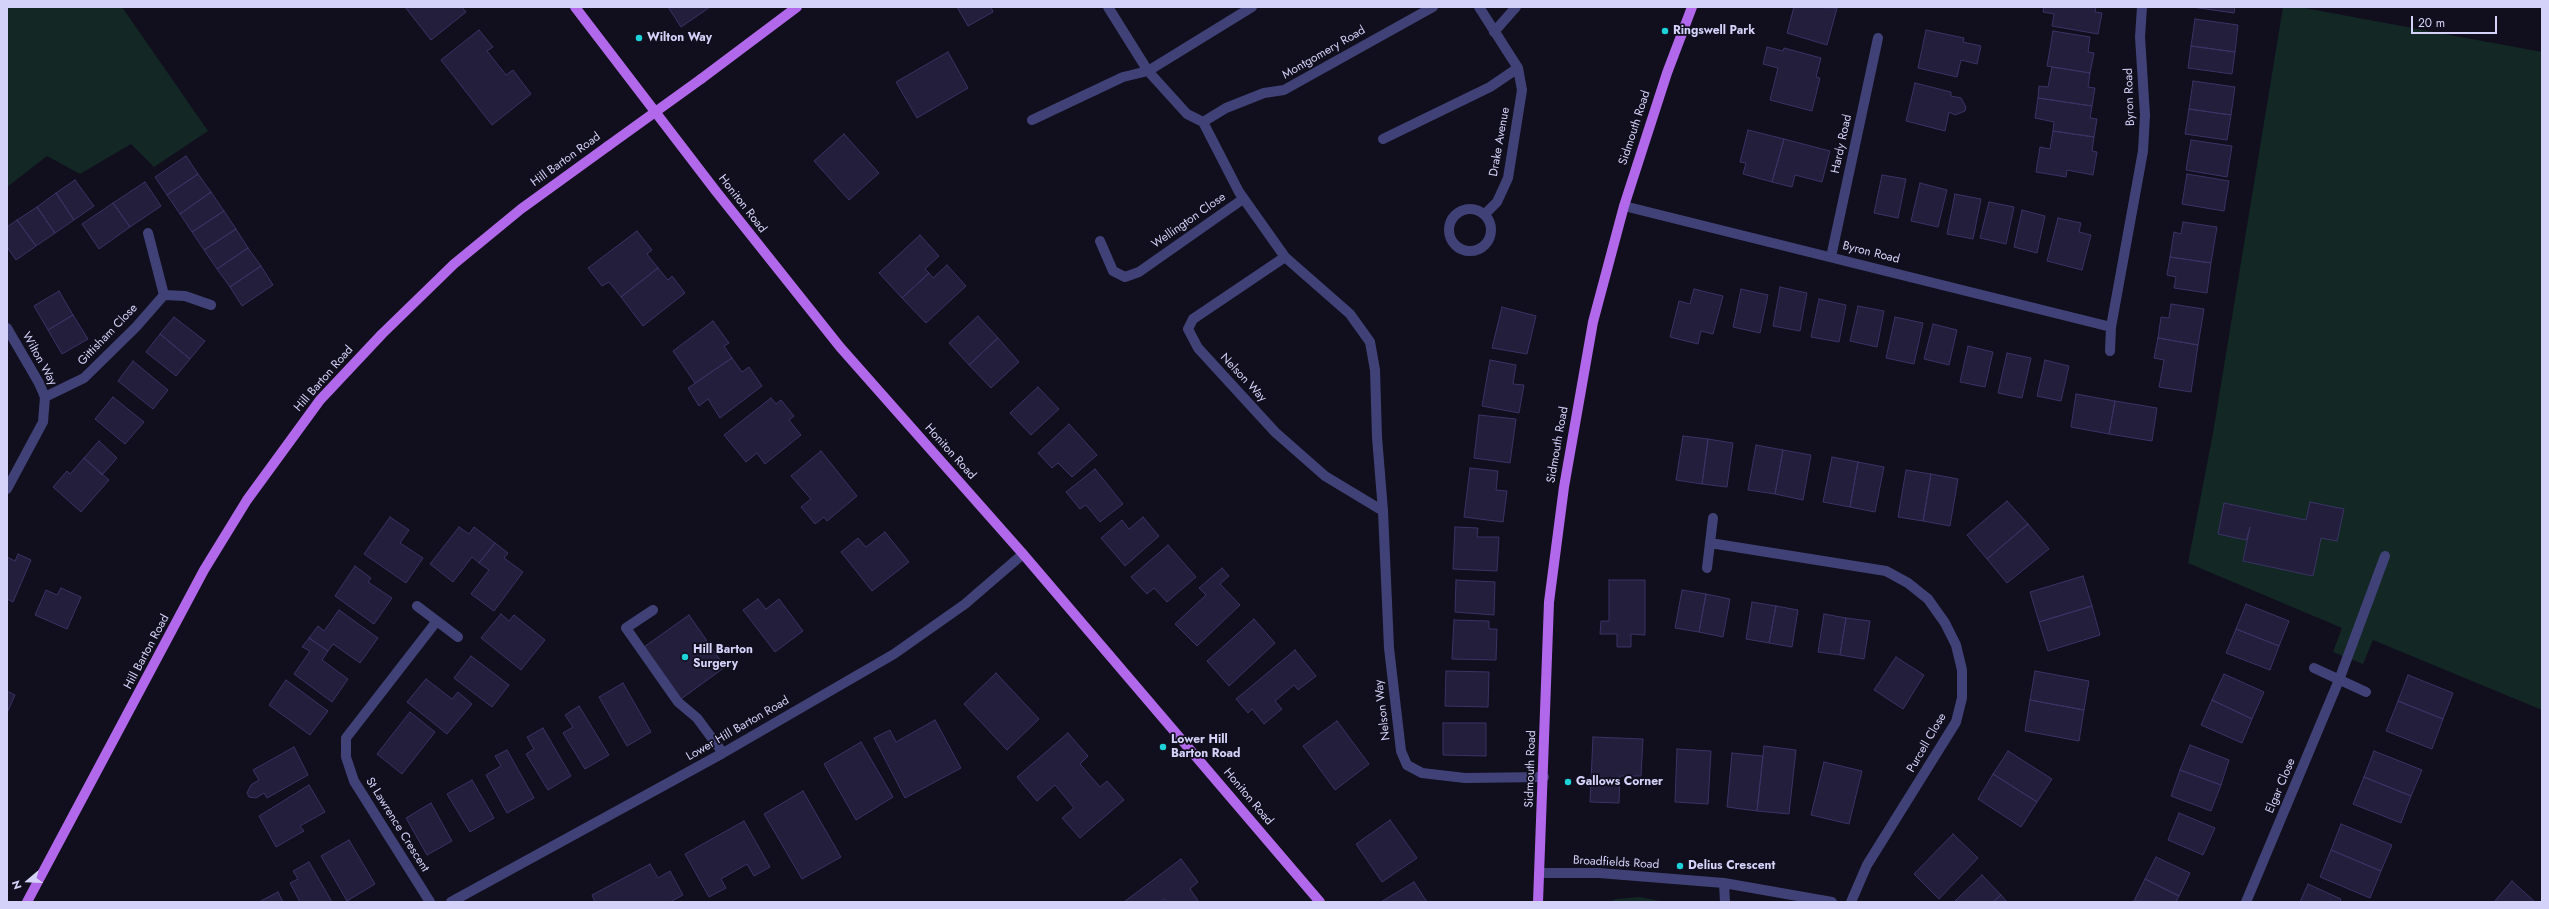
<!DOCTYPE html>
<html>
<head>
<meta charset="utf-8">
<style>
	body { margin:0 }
	#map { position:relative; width:2549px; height:909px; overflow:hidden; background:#110f1e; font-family:Jost,sans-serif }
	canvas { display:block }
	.frame { position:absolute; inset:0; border:8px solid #d4d2f9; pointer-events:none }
	.north { position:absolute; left:8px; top:861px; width:40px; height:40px; -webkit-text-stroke:3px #110f1e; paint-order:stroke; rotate:251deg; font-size:11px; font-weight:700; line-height:16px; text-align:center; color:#d4d2f9 }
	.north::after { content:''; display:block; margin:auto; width:14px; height:18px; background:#d4d2f9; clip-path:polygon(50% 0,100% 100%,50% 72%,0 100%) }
	.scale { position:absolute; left:2411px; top:16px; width:86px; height:18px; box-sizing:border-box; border:2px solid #d4d2f9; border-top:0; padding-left:5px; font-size:12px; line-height:14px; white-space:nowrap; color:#d4d2f9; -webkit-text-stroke:3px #110f1e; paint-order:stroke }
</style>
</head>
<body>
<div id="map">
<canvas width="2549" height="909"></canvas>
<div class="frame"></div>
<div class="north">N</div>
<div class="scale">20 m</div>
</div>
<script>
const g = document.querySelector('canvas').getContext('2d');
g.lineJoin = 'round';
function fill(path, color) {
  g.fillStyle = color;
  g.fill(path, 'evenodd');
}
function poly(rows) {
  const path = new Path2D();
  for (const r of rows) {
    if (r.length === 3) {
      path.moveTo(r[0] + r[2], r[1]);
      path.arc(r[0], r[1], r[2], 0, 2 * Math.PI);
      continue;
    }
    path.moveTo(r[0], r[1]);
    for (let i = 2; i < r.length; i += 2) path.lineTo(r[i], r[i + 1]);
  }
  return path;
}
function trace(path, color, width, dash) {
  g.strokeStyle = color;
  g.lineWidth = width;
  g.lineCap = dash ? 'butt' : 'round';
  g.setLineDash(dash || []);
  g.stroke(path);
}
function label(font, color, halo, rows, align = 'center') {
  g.font = font + ' Jost,sans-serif';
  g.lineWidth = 3.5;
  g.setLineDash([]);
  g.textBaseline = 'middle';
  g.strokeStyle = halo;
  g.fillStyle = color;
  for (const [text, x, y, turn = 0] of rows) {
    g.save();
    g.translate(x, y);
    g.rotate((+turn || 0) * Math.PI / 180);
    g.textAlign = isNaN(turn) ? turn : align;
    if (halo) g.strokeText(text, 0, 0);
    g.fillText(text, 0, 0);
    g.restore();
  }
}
const green = poly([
	[7,7,122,7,208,131,154,167,131,144,80,174,47,156,7,187],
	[2283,7,2299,7,2542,52,2542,710,2373,640,2363,664,2333,652,2342,628,2188,563,2213,433],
	[1640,897,1665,902,1609,902,1616,899]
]);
const building = poly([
	[405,7,462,7,466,12,431,40,405,7],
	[668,7,710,7,681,27,668,7],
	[957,7,991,7,993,12,968,26,957,7],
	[1794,7,1837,8,1827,45,1787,33,1794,7],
	[2044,7,2096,7,2095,12,2102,13,2098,34,2052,26,2054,14,2043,12,2044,7],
	[2192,7,2235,7,2234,13,2192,7],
	[2195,19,2238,25,2235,52,2191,46,2195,19],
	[479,30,493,47,487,51,506,75,513,70,531,94,492,125,441,60,479,30],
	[1926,30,1964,38,1963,42,1981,46,1977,64,1961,60,1957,77,1918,68,1926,30],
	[2053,31,2090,37,2088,52,2094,53,2090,73,2047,66,2053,31],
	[2191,46,2235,52,2232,74,2188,68,2191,46],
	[1767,47,1783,51,1784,48,1821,58,1816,77,1820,78,1812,111,1770,100,1778,68,1763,64,1767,47],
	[948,52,968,88,917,118,896,82,948,52],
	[2052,67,2090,73,2088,87,2095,88,2092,106,2038,98,2039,86,2048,87,2052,67],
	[2193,81,2235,87,2231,115,2189,109,2193,81],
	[1915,83,1951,92,1951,96,1961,98,1966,107,1965,111,1955,115,1949,112,1945,131,1906,121,1915,83],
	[2038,98,2092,106,2090,118,2097,119,2094,137,2053,131,2054,122,2035,118,2038,98],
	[2189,109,2231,115,2227,140,2185,134,2189,109],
	[1748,130,1784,139,1772,182,1743,174,1746,163,1740,162,1748,130],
	[2053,131,2094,137,2092,151,2097,152,2093,175,2067,170,2066,177,2036,172,2040,147,2050,149,2053,131],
	[844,134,879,173,849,200,814,161,844,134],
	[1784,139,1830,151,1822,182,1795,175,1792,187,1772,182,1784,139],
	[2191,140,2232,146,2227,177,2186,170,2191,140],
	[186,156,198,174,167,195,155,177,186,156],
	[198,174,211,192,180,214,167,195,198,174],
	[2187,174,2229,181,2224,211,2182,204,2187,174],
	[1882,175,1906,179,1898,218,1874,213,1882,175],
	[75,180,94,206,74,220,56,193,75,180],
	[145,182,161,206,130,227,113,203,145,182],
	[1920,183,1947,190,1938,227,1911,221,1920,183],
	[211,192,224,211,192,232,180,214,211,192],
	[56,193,74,220,55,233,37,207,56,193],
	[1955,194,1981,199,1973,239,1947,234,1955,194],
	[1989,202,2014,207,2006,244,1980,238,1989,202],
	[113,203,130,227,99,249,82,224,113,203],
	[37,207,55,233,36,246,17,220,37,207],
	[2022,210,2045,216,2037,253,2014,247,2022,210],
	[224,211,236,229,204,250,192,232,224,211],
	[2058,218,2081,223,2079,232,2091,235,2082,270,2047,261,2058,218],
	[17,220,36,246,16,260,7,247,7,227,17,220],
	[2183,222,2217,227,2211,263,2170,257,2174,232,2181,234,2183,222],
	[236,229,248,248,217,269,204,250,236,229],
	[637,231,652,250,647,254,658,268,621,297,609,282,602,286,588,268,637,231],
	[920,235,939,256,925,269,929,273,902,298,879,273,920,235],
	[248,248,261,266,230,287,217,269,248,248],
	[2170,257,2211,263,2207,293,2174,288,2176,277,2167,275,2170,257],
	[947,265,966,286,926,323,902,298,929,273,933,278,947,265],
	[261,266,273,285,242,306,230,287,261,266],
	[658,268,668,280,672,276,685,293,643,326,621,297,658,268],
	[1780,287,1807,293,1800,331,1773,326,1780,287],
	[1694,289,1723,296,1713,334,1701,331,1698,344,1670,337,1679,301,1690,304,1694,289],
	[1741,289,1768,295,1760,333,1733,327,1741,289],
	[59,291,73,315,48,330,34,306,59,291],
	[1819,299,1846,305,1839,342,1811,337,1819,299],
	[2171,304,2204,309,2198,345,2158,338,2161,317,2169,318,2171,304],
	[1858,306,1884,311,1877,347,1850,341,1858,306],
	[1502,307,1536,316,1527,354,1492,348,1502,307],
	[73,315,88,339,62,354,48,330,73,315],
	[978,316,998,338,969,365,949,343,978,316],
	[174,317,205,341,190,359,160,334,174,317],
	[1895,317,1923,323,1914,364,1886,358,1895,317],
	[713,321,729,343,724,346,732,358,695,383,673,351,713,321],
	[1933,324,1957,330,1949,365,1924,359,1933,324],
	[160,334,190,359,176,376,146,352,160,334],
	[998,338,1019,362,991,388,969,365,998,338],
	[2158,338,2198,345,2191,392,2159,387,2164,360,2154,358,2158,338],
	[1968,346,1993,352,1985,387,1960,382,1968,346],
	[2007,353,2031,358,2022,398,1998,393,2007,353],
	[732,358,742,372,749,367,762,386,720,418,708,399,699,406,688,388,732,358],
	[1490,360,1516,365,1513,384,1524,385,1519,413,1482,406,1490,360],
	[2045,360,2069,366,2061,401,2037,396,2045,360],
	[133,361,168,390,153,409,118,381,133,361],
	[1038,387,1059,409,1031,435,1010,413,1038,387],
	[2076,394,2115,401,2109,434,2071,427,2076,394],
	[113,397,144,422,125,444,95,419,113,397],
	[771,398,776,404,781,400,794,416,789,420,801,435,765,464,757,453,746,462,724,435,771,398],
	[2115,401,2157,408,2152,441,2109,434,2115,401],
	[1479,415,1516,419,1510,463,1474,458,1479,415],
	[1069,424,1097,455,1072,477,1058,463,1052,468,1038,453,1069,424],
	[1683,436,1708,439,1702,484,1676,480,1683,436],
	[1708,439,1733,443,1727,487,1702,484,1708,439],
	[99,441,117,458,102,475,84,458,99,441],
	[1756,445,1783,450,1775,494,1748,490,1756,445],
	[1783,450,1811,455,1803,500,1775,494,1783,450],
	[821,451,857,496,827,521,824,517,815,524,801,507,811,499,791,476,821,451],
	[1832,457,1858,462,1850,507,1823,502,1832,457],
	[84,458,109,480,81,512,53,487,67,471,70,474,84,458],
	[1858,462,1884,467,1875,512,1850,507,1858,462],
	[1470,468,1498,471,1496,490,1507,491,1503,522,1464,517,1470,468],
	[1095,469,1123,504,1100,522,1086,505,1080,509,1066,492,1095,469],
	[1906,470,1931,474,1923,521,1898,517,1906,470],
	[1931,474,1958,479,1950,526,1923,521,1931,474],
	[2007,501,2028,524,1987,559,1967,535,2007,501],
	[2310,502,2344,509,2337,541,2321,538,2313,576,2243,561,2250,527,2246,540,2218,534,2224,503,2306,520,2310,502],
	[390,517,409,530,400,543,423,558,406,583,364,554,390,517],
	[1143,517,1159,536,1125,566,1101,538,1122,520,1129,529,1143,517],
	[2028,524,2049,549,2007,583,1987,559,2028,524],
	[459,527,469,534,474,527,495,543,479,563,472,557,453,582,430,564,459,527],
	[1455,527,1478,528,1477,537,1499,537,1497,571,1453,569,1455,527],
	[885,532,909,562,872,591,841,552,858,538,866,547,885,532],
	[495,543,508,553,504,558,523,572,494,611,471,594,489,570,479,563,495,543],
	[1168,545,1196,577,1167,602,1154,588,1147,594,1131,577,1168,545],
	[18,554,31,560,13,602,7,599,7,557,15,561,18,554],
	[355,566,371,578,368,582,392,598,374,624,335,596,355,566],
	[1222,568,1229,576,1220,584,1240,605,1197,646,1175,624,1206,595,1199,588,1222,568],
	[2083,576,2092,606,2039,622,2030,592,2083,576],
	[1456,580,1495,582,1494,615,1455,612,1456,580],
	[1609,580,1645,580,1645,635,1631,634,1631,647,1617,647,1617,634,1600,634,1601,621,1609,621,1609,580],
	[61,588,81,597,67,629,35,615,46,590,57,595,61,588],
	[1682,590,1706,594,1699,632,1675,628,1682,590],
	[1706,594,1730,599,1723,637,1699,632,1706,594],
	[758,599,766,609,779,599,803,631,775,652,743,610,758,599],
	[1752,602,1776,606,1769,643,1746,639,1752,602],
	[2246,604,2289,621,2279,646,2236,629,2246,604],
	[1776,606,1798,610,1792,647,1769,643,1776,606],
	[2092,606,2100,635,2048,651,2039,622,2092,606],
	[339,610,378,638,360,663,333,644,328,651,309,638,318,626,324,631,339,610],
	[501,614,509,621,514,615,545,640,521,670,481,638,501,614],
	[1824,614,1846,618,1840,655,1818,652,1824,614],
	[689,615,725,667,681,699,644,647,689,615],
	[1846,618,1870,621,1864,659,1840,655,1846,618],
	[1254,619,1275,643,1229,686,1207,661,1254,619],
	[1454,620,1489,621,1489,629,1497,629,1496,660,1452,659,1454,620],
	[2236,629,2279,646,2270,670,2226,653,2236,629],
	[309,638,328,651,322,660,348,679,332,702,294,674,310,651,302,647,309,638],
	[1295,650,1316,676,1298,690,1294,685,1275,701,1282,709,1264,724,1252,709,1248,713,1236,699,1295,650],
	[471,656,509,685,492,707,454,678,471,656],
	[1896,657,1924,675,1903,709,1874,690,1896,657],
	[1446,671,1489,672,1488,707,1445,706,1446,671],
	[2035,671,2089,681,2084,710,2030,700,2035,671],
	[996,673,1039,719,1007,750,964,704,996,673],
	[2224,674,2264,692,2252,719,2212,700,2224,674],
	[2408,675,2453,693,2443,719,2398,701,2408,675],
	[426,679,452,699,458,692,472,704,447,734,407,702,426,679],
	[286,680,328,711,310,735,269,705,286,680],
	[623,683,651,732,627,746,599,697,623,683],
	[7,691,15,695,7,713,7,691],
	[2030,700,2084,710,2079,741,2025,731,2030,700],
	[2212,700,2252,719,2242,743,2201,725,2212,700],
	[2398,701,2443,719,2432,749,2386,731,2398,701],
	[579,706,609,755,585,769,563,733,573,727,565,715,579,706],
	[410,712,435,732,402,774,377,754,410,712],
	[935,720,961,768,905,798,874,738,890,730,896,742,935,720],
	[1337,721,1369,764,1335,790,1303,746,1337,721],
	[1443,723,1486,723,1486,756,1443,755,1443,723],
	[543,728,571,776,548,790,526,754,534,749,527,737,543,728],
	[1068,733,1088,756,1080,764,1100,787,1107,781,1124,800,1080,838,1062,818,1074,808,1055,785,1037,801,1017,777,1068,733],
	[1593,737,1643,739,1641,776,1620,776,1619,803,1590,802,1593,737],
	[861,742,893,797,856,820,824,764,861,742],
	[2190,745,2229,760,2221,785,2180,770,2190,745],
	[1764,746,1796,750,1789,814,1757,811,1764,746],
	[294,747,308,775,267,798,264,793,256,798,249,797,247,793,251,785,259,780,253,770,294,747],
	[1677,749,1711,751,1708,804,1675,802,1677,749],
	[507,750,534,798,507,813,486,775,501,766,495,756,507,750],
	[2008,751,2052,779,2037,802,1993,774,2008,751],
	[2374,751,2422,770,2411,796,2364,777,2374,751],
	[1732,753,1763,756,1757,811,1727,807,1732,753],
	[1824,762,1862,771,1849,824,1811,815,1824,762],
	[2180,770,2221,785,2211,811,2171,796,2180,770],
	[1993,774,2037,802,2021,827,1978,799,1993,774],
	[2364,777,2411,796,2401,823,2353,804,2364,777],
	[472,780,494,818,470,832,447,794,472,780],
	[309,785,325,812,300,826,304,831,276,847,259,816,309,785],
	[803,791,841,857,802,879,764,814,803,791],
	[431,803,452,841,427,855,406,818,431,803],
	[2179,813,2215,828,2203,855,2168,840,2179,813],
	[1390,820,1417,858,1382,882,1356,844,1390,820],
	[744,821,770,867,754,876,747,864,721,879,726,888,709,897,685,854,744,821],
	[2341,824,2392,845,2381,871,2331,850,2341,824],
	[1953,834,1978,858,1939,899,1914,874,1953,834],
	[349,840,375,884,347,901,321,856,349,840],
	[2331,850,2381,871,2370,898,2320,877,2331,850],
	[2156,857,2190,873,2179,896,2145,879,2156,857],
	[1181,859,1198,882,1190,889,1199,902,1166,902,1164,899,1160,902,1124,902,1181,859],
	[309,862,332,902,300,902,290,883,298,879,293,871,309,862],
	[650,864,658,878,670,871,683,895,670,902,595,902,592,895,650,864],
	[1982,875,2001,895,1993,902,1954,902,1982,875],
	[2145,879,2179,896,2176,902,2134,901,2145,879],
	[2512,881,2535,902,2494,902,2512,881],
	[1414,882,1427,902,1381,902,1414,882],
	[2308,884,2341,899,2340,902,2300,902,2308,884],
	[278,892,283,902,259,902,278,892],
	[2001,895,2007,902,1993,902,2001,895]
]);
const minor = poly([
	[1108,7,1148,71,1252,7],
	[1479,7,1518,68,1522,90,1508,178,1497,202,1485,214],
	[1494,32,1516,7],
	[1032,120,1123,77,1148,71,1187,114,1203,122,1239,192,1285,257,1350,314,1370,342,1375,370,1377,437,1383,511,1389,648,1401,751,1407,765,1422,773,1465,778,1544,777],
	[1203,122,1226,108,1264,93,1284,90,1433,7],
	[1383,139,1490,87,1518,68],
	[1624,206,2111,327],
	[1470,230,21],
	[148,233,164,295],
	[1100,241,1113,271,1125,277,1139,272,1243,199],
	[1285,257,1193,319,1188,329,1198,348,1275,432,1325,476,1383,511],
	[1831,257,1878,38],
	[7,328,39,383,45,397,43,422,7,489],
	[2110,351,2111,327,2143,151,2145,115,2140,37,2142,7],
	[45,397,84,378,136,327,164,295,185,296,211,305],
	[1710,543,1886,571,1908,583,1928,599,1945,623,1956,645,1962,670,1962,698,1956,722,1867,865,1851,902],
	[1707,568,1713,518],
	[417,606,458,637],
	[653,610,626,628,678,702,697,718,723,753],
	[2314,668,2366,692],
	[1540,873,1599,873,1724,883,1832,902],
	[1724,883,1725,902],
	[430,902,354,781,346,757,346,738,436,622],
	[451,902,723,753,894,654,965,604,1023,554],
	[2246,902,2339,680,2385,556]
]);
const major = poly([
	[575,7,715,190,840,347,1023,554,1320,902],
	[701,79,797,7],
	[27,902,204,570,247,500,320,400,382,334,454,264,521,209,608,146],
	[1538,902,1549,602,1564,487,1593,322,1624,206,1667,73,1692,7]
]);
const majorBridge = poly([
	[608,146,701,79]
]);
const markers = [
	[1665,31,4,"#1ed2d9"],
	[639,38,4,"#1ed2d9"],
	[685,657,4,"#1ed2d9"],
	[1163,747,4,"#1ed2d9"],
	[1568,782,4,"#1ed2d9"],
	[1680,866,4,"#1ed2d9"]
];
const poiNames = [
	["Ringswell Park",1673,31],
	["Wilton Way",647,38],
	["Hill Barton",693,650],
	["Surgery",693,664],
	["Lower Hill",1171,740],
	["Barton Road",1171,754],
	["Gallows Corner",1576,782],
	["Delius Crescent",1688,866]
];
const streetNames = [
	["Montgomery Road",1324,53,-30],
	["Byron Road",2130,97,-92],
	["Sidmouth Road",1635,128,-72],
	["Drake Avenue",1500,142,-80],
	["Hardy Road",1842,144,-78],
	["Hill Barton Road",566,160,-36],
	["Honiton Road",742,204,52],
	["Wellington Close",1189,221,-35],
	["Byron Road",1871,253,14],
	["Gittisham Close",108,335,-46],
	["Wilton Way",39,359,61],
	["Nelson Way",1243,378,47],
	["Hill Barton Road",324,379,-49],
	["Sidmouth Road",1558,445,-80],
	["Honiton Road",950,452,48],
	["Hill Barton Road",147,652,-62],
	["Nelson Way",1383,710,-97],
	["Lower Hill Barton Road",738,729,-30],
	["Purcell Close",1927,743,-60],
	["Sidmouth Road",1531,769,-88],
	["Elgar Close",2281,786,-67],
	["Honiton Road",1248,797,50],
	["St Lawrence Crescent",397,825,58],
	["Broadfields Road",1616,863,3]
];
fill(green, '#132725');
fill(building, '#221e3c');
trace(building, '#3a3365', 1);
trace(minor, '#404277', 10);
trace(major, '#b268ea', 10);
trace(majorBridge, '#b268ea', 10);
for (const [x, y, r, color] of markers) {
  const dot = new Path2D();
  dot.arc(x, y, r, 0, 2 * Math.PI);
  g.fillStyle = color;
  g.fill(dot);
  trace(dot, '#110f1e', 1.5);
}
label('bold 12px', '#d4d2f9', '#110f1e', poiNames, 'left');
label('12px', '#d4d2f9', '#110f1e', streetNames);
</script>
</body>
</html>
